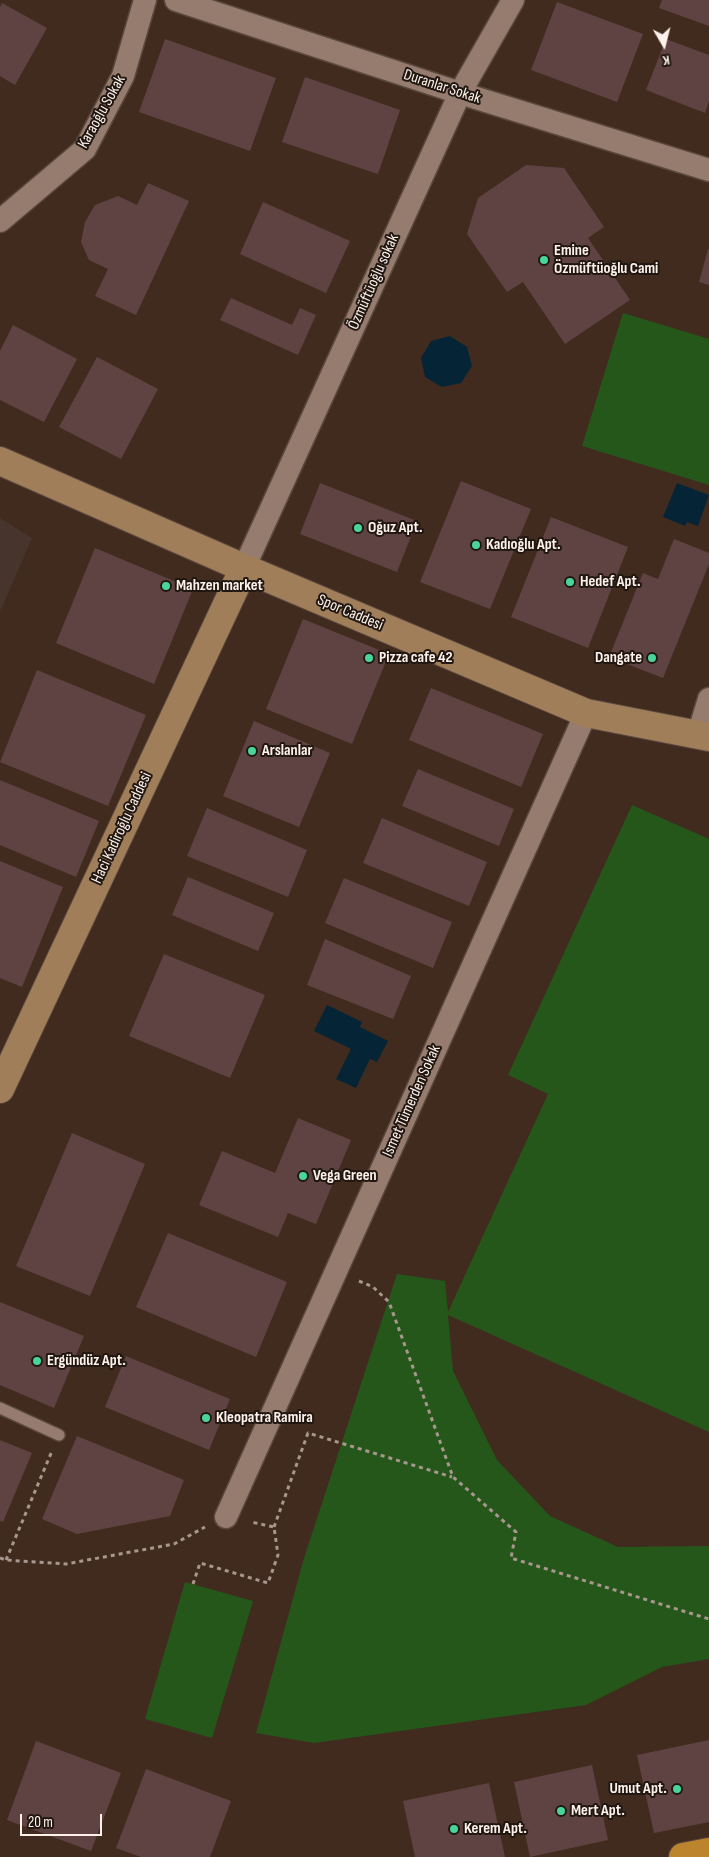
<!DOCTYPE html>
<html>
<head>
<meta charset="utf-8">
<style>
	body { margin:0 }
	#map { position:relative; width:709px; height:1857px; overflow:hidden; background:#412b1f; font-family:"Sofia Sans Condensed",sans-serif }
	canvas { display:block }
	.north { position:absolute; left:639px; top:20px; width:50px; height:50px; -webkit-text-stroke:4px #211711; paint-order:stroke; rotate:172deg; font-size:14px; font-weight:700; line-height:20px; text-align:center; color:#fdf1ea }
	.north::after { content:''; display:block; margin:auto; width:18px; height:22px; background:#fdf1ea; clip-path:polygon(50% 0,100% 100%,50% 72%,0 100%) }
	.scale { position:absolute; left:20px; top:1814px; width:82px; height:22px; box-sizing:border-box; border:2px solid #fdf1ea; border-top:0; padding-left:6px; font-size:15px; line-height:18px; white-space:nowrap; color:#fdf1ea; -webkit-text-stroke:4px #211711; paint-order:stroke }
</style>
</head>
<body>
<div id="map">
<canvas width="709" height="1857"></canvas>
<div class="north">K</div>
<div class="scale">20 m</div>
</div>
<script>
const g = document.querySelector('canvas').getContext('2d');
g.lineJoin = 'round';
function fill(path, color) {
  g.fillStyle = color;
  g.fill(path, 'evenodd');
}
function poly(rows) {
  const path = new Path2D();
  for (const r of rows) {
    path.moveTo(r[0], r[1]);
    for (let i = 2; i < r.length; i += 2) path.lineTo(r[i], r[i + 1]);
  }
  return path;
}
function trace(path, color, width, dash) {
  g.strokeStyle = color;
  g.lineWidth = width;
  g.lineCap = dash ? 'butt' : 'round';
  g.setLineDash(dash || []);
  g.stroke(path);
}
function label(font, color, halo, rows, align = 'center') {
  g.font = font + ' "Sofia Sans Condensed",sans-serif';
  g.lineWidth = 4;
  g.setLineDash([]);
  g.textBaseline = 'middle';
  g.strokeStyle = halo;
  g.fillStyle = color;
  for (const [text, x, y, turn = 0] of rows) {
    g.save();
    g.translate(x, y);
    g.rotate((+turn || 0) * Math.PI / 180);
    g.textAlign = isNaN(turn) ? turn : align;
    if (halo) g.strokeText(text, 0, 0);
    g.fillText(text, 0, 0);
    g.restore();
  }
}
const commercial = poly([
	[0,518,32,538,0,612]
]);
const green = poly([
	[623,313,709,339,709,485,582,446],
	[632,805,709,839,709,1432,448,1315,453,1371,497,1460,550,1516,618,1547,709,1546,709,1659,662,1667,586,1705,314,1743,256,1733,304,1558,397,1274,445,1281,448,1312,548,1094,508,1075],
	[185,1582,253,1601,212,1738,145,1719]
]);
const water = poly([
	[450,336,467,347,472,366,461,383,442,387,425,377,421,358,431,341],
	[677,483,709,495,698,526,687,522,685,526,663,517],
	[327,1005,362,1022,360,1027,388,1041,377,1062,370,1059,356,1088,336,1079,351,1049,314,1031]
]);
const building = poly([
	[662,0,709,0,709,26,659,8],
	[557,2,643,34,617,102,531,70],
	[2,3,47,28,15,85,0,76,0,7],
	[165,39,276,78,250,151,139,112],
	[666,39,709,55,709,101,705,113,646,90],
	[305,77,400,110,378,174,282,142],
	[526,165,564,168,604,227,588,238,630,300,565,344,523,282,507,292,467,234,478,198],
	[148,183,189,201,136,315,95,296,108,269,89,260,81,242,85,222,95,205,118,196,137,205],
	[263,202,350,241,326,293,240,254],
	[708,249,709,249,709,285,699,282],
	[231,298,292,325,300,308,316,315,298,355,220,320],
	[13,325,77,359,44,422,0,400,0,351],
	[97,357,158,389,121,459,59,427],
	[461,481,531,509,490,609,420,582],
	[320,483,417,521,397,572,300,534],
	[551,517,628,547,588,648,511,617],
	[674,539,709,553,709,564,663,678,609,657,643,573,658,579],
	[95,548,193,589,154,684,56,643],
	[303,619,389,654,352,744,266,709],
	[37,670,146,715,108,806,0,762],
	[431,688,543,734,521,787,409,740],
	[254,721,330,753,299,827,223,796],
	[418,769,514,809,499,846,402,806],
	[0,780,99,821,76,877,0,845],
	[207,808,307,850,288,897,187,856],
	[382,818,487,862,469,906,363,863],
	[0,861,63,887,22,987,0,978],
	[188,877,274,913,258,951,172,915],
	[344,878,452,922,433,968,325,923],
	[325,939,411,976,393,1019,307,985],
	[164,954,265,995,230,1078,129,1036],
	[298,1118,351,1140,316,1224,288,1213,278,1237,199,1205,222,1151,275,1173],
	[72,1133,145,1164,90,1296,16,1266],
	[168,1233,287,1282,256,1357,136,1307],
	[0,1302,84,1336,54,1408,0,1385],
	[126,1356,230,1399,209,1450,105,1407],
	[77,1436,184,1480,170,1516,77,1534,42,1519],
	[0,1440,32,1453,3,1522,0,1521],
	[709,1740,709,1822,654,1833,637,1755],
	[36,1741,121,1773,91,1851,7,1820],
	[592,1765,608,1840,530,1857,514,1782],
	[146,1769,231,1801,210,1857,141,1857,116,1848],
	[489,1783,505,1857,415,1857,403,1801]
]);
const path = poly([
	[359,1281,373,1287,389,1302,453,1477,516,1532,511,1558,709,1619],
	[274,1527,308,1433,452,1477],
	[0,1558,6,1560,66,1564,174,1544,205,1527],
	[6,1560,52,1451],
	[193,1584,200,1563,268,1583,278,1555,274,1527,251,1522]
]);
const lane = poly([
	[0,1408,59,1435]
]);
const street = poly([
	[176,0,460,93,709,170],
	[0,221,85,149,123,76,145,0],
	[244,568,460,93,513,0],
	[698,735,709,699],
	[226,1517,586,713]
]);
const secondary = poly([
	[0,461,244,568,586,713,709,737],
	[0,1089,244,568]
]);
const highway = poly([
	[683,1857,709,1852]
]);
const markers = [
	[544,260,5,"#49d49c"],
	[358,528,5,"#49d49c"],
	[476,545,5,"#49d49c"],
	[570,582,5,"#49d49c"],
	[166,586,5,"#49d49c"],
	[369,658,5,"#49d49c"],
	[652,658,5,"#49d49c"],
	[252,751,5,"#49d49c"],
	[303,1176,5,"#49d49c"],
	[37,1361,5,"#49d49c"],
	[206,1418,5,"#49d49c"],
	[677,1789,5,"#49d49c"],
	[561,1811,5,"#49d49c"],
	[454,1829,5,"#49d49c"]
];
const streetNames = [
	["Duranlar Sokak",442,87,18],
	["Karaoğlu Sokak",102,112,-61],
	["Özmüftüoğlu sokak",374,282,-66],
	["Spor Caddesi",350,613,23],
	["Haci Kadiroğlu Caddesi",122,828,-65],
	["Ismet Tümerden Sokak",412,1101,-66]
];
const poiNames = [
	["Emine",554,251],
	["Özmüftüoğlu Cami",554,269],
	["Oğuz Apt.",368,528],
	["Kadıoğlu Apt.",486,545],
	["Hedef Apt.",580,582],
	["Mahzen market",176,586],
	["Pizza cafe 42",379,658],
	["Dangate",642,658,"right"],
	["Arslanlar",262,751],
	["Vega Green",313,1176],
	["Ergündüz Apt.",47,1361],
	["Kleopatra Ramira",216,1418],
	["Umut Apt.",667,1789,"right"],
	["Mert Apt.",571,1811],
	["Kerem Apt.",464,1829]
];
fill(commercial, '#47342c');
fill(green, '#25571b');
fill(water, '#052536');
fill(building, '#5f4342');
trace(lane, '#5a483d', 14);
trace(street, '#5a483d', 25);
trace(secondary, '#5a483d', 30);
trace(highway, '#5a483d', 30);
trace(path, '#a8978e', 3, [4, 4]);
trace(lane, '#967c6e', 11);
trace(street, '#967c6e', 22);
trace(secondary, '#a17e5a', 28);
trace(highway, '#bc842d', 28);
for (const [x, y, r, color] of markers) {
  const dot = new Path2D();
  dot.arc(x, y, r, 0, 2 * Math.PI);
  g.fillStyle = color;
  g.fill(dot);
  trace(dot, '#211711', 2);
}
label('16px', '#fdf1ea', '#211711', streetNames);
label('bold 16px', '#fdf1ea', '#211711', poiNames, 'left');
</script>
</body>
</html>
